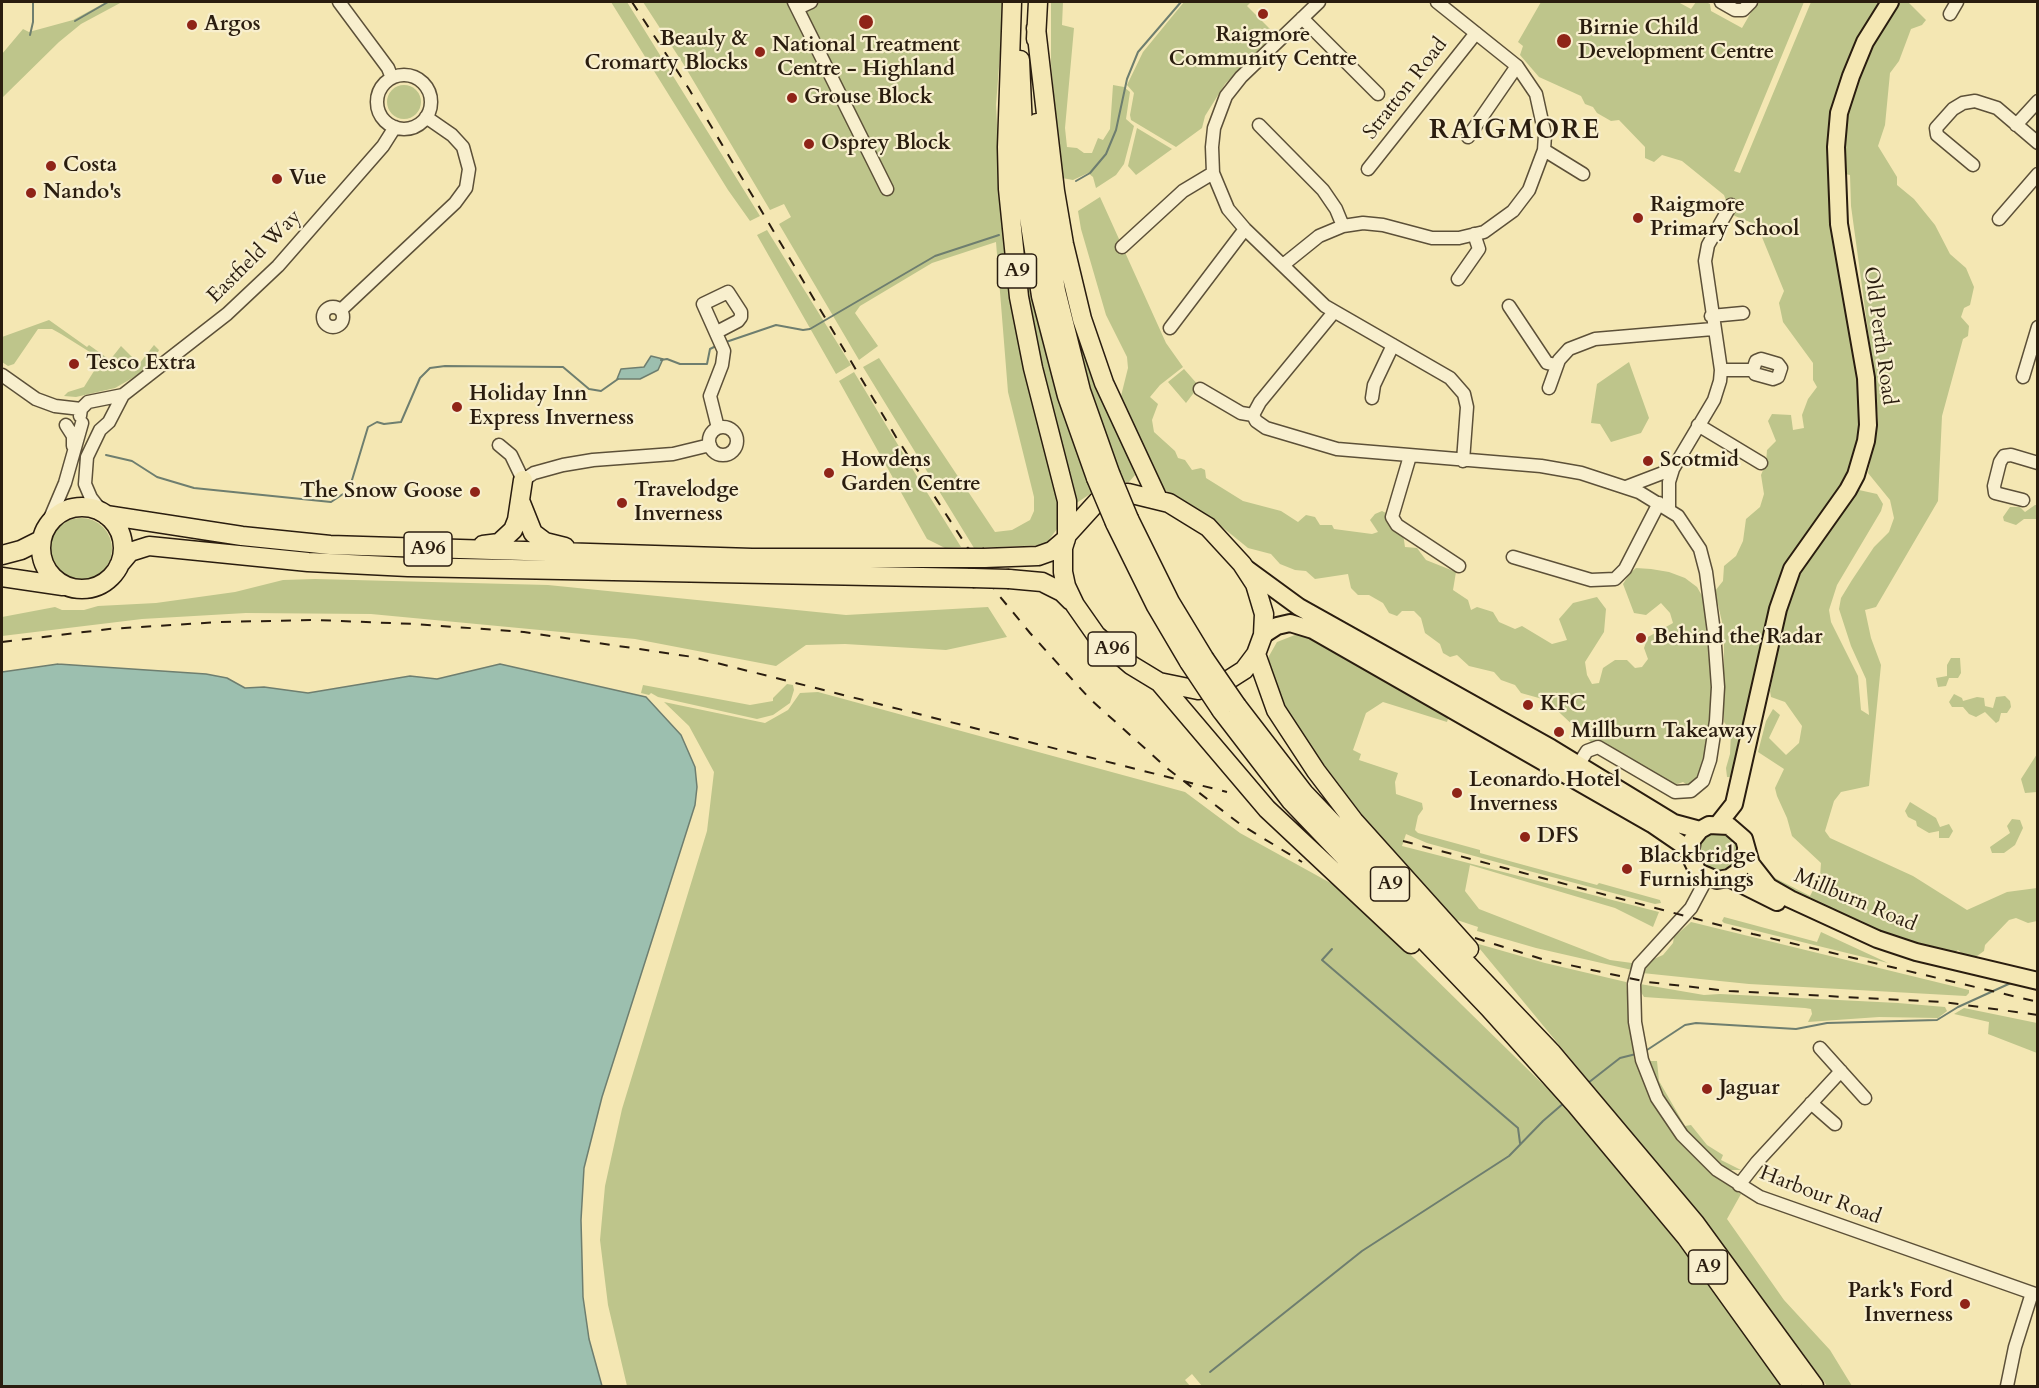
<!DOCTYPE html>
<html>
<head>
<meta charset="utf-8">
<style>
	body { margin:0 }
	#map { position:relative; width:2039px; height:1388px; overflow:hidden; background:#f4e7b3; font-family:Cardo,serif }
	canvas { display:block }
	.frame { position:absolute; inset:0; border:3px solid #2a1d0f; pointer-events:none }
</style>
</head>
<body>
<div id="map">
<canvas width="2039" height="1388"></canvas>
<div class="frame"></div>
</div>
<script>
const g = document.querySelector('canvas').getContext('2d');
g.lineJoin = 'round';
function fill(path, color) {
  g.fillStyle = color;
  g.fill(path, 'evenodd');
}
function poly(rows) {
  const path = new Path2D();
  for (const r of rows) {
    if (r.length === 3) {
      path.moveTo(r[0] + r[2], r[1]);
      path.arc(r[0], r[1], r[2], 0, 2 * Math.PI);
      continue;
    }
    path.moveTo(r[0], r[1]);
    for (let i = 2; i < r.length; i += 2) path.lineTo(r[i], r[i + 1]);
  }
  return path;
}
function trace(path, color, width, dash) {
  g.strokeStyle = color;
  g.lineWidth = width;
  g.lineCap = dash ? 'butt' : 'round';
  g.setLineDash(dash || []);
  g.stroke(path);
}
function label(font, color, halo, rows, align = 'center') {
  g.font = font + ' Cardo,serif';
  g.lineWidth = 4.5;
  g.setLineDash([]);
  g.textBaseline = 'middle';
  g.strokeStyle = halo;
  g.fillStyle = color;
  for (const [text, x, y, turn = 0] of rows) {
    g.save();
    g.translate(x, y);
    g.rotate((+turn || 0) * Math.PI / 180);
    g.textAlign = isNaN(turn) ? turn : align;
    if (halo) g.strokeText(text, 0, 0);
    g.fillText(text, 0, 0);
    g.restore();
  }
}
const green = poly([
	[106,2,122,2,81,24,59,42,2,98,2,54,23,29,29,32,73,20],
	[611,2,627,2,760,216,750,221,728,190],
	[643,2,1004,2,996,105,1002,222,1059,498,1057,529,1045,545,974,548,863,367,879,358,995,532,1012,530,1030,520,1034,511,1034,497,1008,392,996,242,932,263,860,306,855,313,878,346,859,360,779,224,791,217,784,204,770,210,684,65],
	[1051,2,1063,2,1062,25,1074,28,1065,128,1067,147,1077,148,1084,153,1092,153,1098,138,1103,140,1110,129,1113,85,1124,87,1130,92,1126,119,1134,126,1124,164,1116,175,1096,188,1093,177,1088,173,1073,180,1062,178,1051,64],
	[1184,2,1251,2,1247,6,1275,34,1225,84,1205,116,1202,128,1176,147,1131,120,1130,115,1134,93,1127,85,1143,52],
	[1541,2,1678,2,1691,9,1696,2,1706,2,1710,4,1711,11,1742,28,1757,2,1804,2,1734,171,1740,173,1811,2,1880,2,1855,41,1832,108,1831,232,1863,407,1859,437,1844,484,1790,557,1769,611,1748,715,1731,777,1727,777,1726,768,1730,754,1731,732,1724,722,1724,631,1715,591,1723,581,1724,566,1736,556,1743,541,1746,519,1760,507,1764,494,1761,475,1766,463,1767,450,1776,441,1768,421,1772,414,1791,415,1793,430,1804,428,1802,415,1808,399,1817,387,1813,380,1813,363,1783,322,1779,303,1784,291,1757,225,1735,216,1730,211,1724,195,1682,161,1662,155,1654,162,1645,158,1645,147,1619,120,1611,121,1597,113,1593,107,1585,104,1581,96,1539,77,1520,55,1523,46,1518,42],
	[1895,2,1909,3,1926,20,1922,25,1911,29,1899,61,1890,73,1885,125,1878,146,1897,177,1897,185,1914,199,1935,225,1950,254,1966,268,1974,287,1970,305,1964,308,1961,317,1969,326,1968,336,1963,339,1942,416,1938,501,1876,607,1865,610,1871,638,1881,665,1869,786,1841,792,1834,801,1825,831,1830,838,1913,876,1967,910,2007,892,2037,888,2037,921,2028,923,2016,918,2009,920,1985,945,1984,951,1970,961,1958,950,1953,954,1942,953,1934,946,1917,947,1866,927,1862,921,1827,914,1765,875,1769,872,1773,877,1810,896,1820,877,1821,863,1792,836,1787,818,1777,796,1775,788,1784,769,1758,752,1766,721,1773,709,1780,715,1769,738,1786,755,1799,743,1802,726,1785,702,1771,697,1770,691,1787,605,1803,568,1859,490,1877,494,1883,504,1881,511,1837,585,1829,610,1831,622,1858,676,1861,710,1869,715,1866,679,1851,646,1839,609,1841,598,1852,580,1874,547,1889,532,1894,518,1890,500,1868,473,1878,421,1875,382,1851,206,1850,175,1845,174,1837,163,1851,86],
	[404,102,17],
	[1137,128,1172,149,1136,175,1128,166],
	[1010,146,1016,147,1024,245,1046,352,1076,450,1093,492,1072,506,1032,339],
	[1050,191,1131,457,1129,459,1135,475,1129,482,1123,482,1092,401,1064,297],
	[1100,197,1166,343,1183,367,1160,385,1150,397,1158,404,1152,420,1154,432,1175,451,1178,458,1185,460,1192,470,1201,468,1205,470,1206,478,1243,501,1281,511,1298,522,1306,515,1315,517,1320,525,1332,525,1334,529,1372,534,1378,532,1370,520,1375,514,1382,511,1388,514,1391,529,1403,534,1405,547,1417,548,1426,560,1456,572,1453,590,1468,600,1471,610,1477,607,1493,612,1499,622,1515,629,1522,626,1552,644,1567,640,1559,619,1573,603,1597,597,1606,609,1604,632,1585,662,1587,675,1592,684,1599,683,1603,668,1615,660,1627,660,1635,668,1642,667,1648,659,1644,648,1648,637,1673,623,1670,613,1661,603,1646,615,1634,613,1623,584,1630,573,1636,568,1651,569,1669,572,1685,578,1697,587,1705,601,1712,642,1714,716,1702,776,1689,786,1683,782,1672,786,1638,763,1592,743,1546,700,1521,693,1515,685,1501,680,1494,672,1469,666,1457,655,1450,657,1443,653,1440,644,1425,633,1421,618,1414,611,1402,611,1397,616,1389,613,1383,603,1369,595,1358,595,1351,588,1348,574,1315,579,1306,571,1295,570,1280,564,1271,554,1248,548,1216,522,1157,485,1150,459,1128,418,1121,396,1128,368,1127,357,1106,315,1081,229,1078,211],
	[767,230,851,365,836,374,757,235],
	[49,320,87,347,89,345,110,360,121,346,139,364,154,345,159,350,150,368,115,388,76,397,64,396,68,392,84,387,99,363,93,354,61,334,52,329,38,329,14,364,8,366,2,362,2,337],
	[1629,362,1649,418,1641,433,1611,442,1600,424,1591,423,1597,384],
	[1184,369,1199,386,1186,403,1168,382],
	[854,372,918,478,961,547,945,548,927,539,839,381],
	[2035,505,2037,505,2037,519,2024,519,2016,525,2004,521,2003,517,2010,507,2020,507,2025,512],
	[81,549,31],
	[315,579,548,585,846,615,988,607,1007,637,946,650,845,644,806,645,776,666,635,639,371,614,246,613,142,619,2,636,2,617,55,607,62,610,84,610,98,606,156,603,235,592,283,580],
	[1300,633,1449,715,1447,722,1383,702,1366,713,1353,750,1361,754,1359,760,1398,773,1395,782,1396,794,1422,803,1423,809,1418,816,1415,830,1418,833,1480,850,1480,853,1597,885,1599,883,1660,900,1661,903,1655,904,1529,871,1427,843,1406,834,1402,846,1659,912,1653,927,1615,908,1470,865,1465,891,1479,909,1610,960,1632,963,1632,970,1536,948,1477,931,1478,927,1454,919,1370,825,1327,769,1285,709,1268,663,1269,656,1277,642],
	[1951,658,1960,658,1961,673,1958,678,1949,678,1946,686,1938,687,1936,678,1947,676,1947,665],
	[787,684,793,685,794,690,790,703,773,715,757,719,658,697,651,693,649,695,641,693,643,685,750,705,773,701,773,698],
	[818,692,1185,792,1240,833,1336,886,1414,958,1560,1101,1685,1252,1749,1336,1782,1386,1202,1386,1192,1374,1185,1380,1190,1386,627,1386,608,1305,600,1240,605,1186,622,1109,707,831,714,772,689,726,664,702,765,723,788,710,800,693],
	[1954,694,1962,698,1963,701,1977,697,1984,698,1985,706,1993,708,1996,697,2005,696,2010,701,2011,707,2007,713,2001,713,1999,721,1996,723,1985,712,1976,717,1969,714,1963,707,1952,707,1949,702],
	[2037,754,2037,792,2025,793,2021,779],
	[1910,802,1936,818,1940,827,1949,824,1953,831,1949,838,1939,838,1939,831,1929,833,1917,826,1916,821,1908,817,1905,811],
	[2012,819,2020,820,2023,828,2015,845,2004,853,1992,853,1990,847,2010,833,2007,826],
	[1718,852,20],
	[1724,917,1817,942,1821,932,1888,963,1724,923,1722,921],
	[1691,922,1969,990,1969,993,1966,996,1749,984,1642,973,1649,961,1663,955,1673,943,1674,937],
	[1475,943,1545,963,1626,982,1634,1059,1653,1103,1677,1140,1706,1169,1741,1194,1727,1219,1784,1300,1830,1350,1852,1386,1827,1386,1697,1212],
	[1640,984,1704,995,1720,994,1898,1003,1945,1007,1947,1011,1938,1018,1879,1017,1808,1022,1812,1014,1811,1009,1805,1008,1644,997,1639,989],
	[1964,1008,2037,1023,2037,1053,1988,1034,1989,1022,1954,1014],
	[1650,1061,1657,1061,1659,1081,1685,1126,1691,1125,1707,1145,1723,1155,1721,1160,1741,1170,1728,1170,1690,1135,1663,1095]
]);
const water = poly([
	[651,356,663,359,658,370,640,379,617,379,621,369,644,367,651,356],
	[58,664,206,674,227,678,245,688,264,687,308,693,410,676,437,679,500,664,646,697,681,735,695,767,697,787,695,805,602,1097,584,1168,581,1220,583,1297,589,1339,602,1386,2,1386,2,672,58,664]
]);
const stream = poly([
	[75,21,108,2],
	[30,35,33,22,33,2],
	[1076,181,1090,173,1106,154,1116,130,1127,79,1138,52,1181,2],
	[726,342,776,325,803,330,810,329,935,256,999,235],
	[661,360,667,359,680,364,707,364,710,349,718,345],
	[106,455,132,461,157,477,194,488,331,502,346,492,352,480,368,427,377,422,384,424,401,422,420,378,430,368,445,366,563,367,589,389,601,391,618,379],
	[1332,949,1322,960,1518,1128,1520,1143],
	[1644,1052,1685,1025,1696,1023,1796,1029,1827,1023,1937,1020,1958,1007,2013,982],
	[1588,1083,1620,1058,1636,1054],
	[1210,1372,1362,1251,1509,1156,1543,1121,1565,1102]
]);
const minor = poly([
	[339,2,388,68,392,78],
	[794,2,887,189],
	[1319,2,1241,77,1226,96,1214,128,1212,147,1213,173,1228,209,1245,229,1325,306,1450,378,1464,394,1467,407,1463,461],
	[1721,2,1735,10,1743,10,1751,2],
	[798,8,811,2],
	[1950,14,1957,2],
	[1302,18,1378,94],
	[404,102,27],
	[1259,125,1323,190,1336,209,1343,226],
	[2016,125,2038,101],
	[1468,137,1517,66],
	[1544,150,1583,174],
	[1973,165,1937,135,1936,128,1953,109,1963,103,1975,101,1997,108,2038,143],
	[1368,169,1476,33],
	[1999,219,2038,174],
	[1122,247,1183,191,1213,173],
	[1283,265,1319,236,1343,226,1363,223,1383,225,1432,238,1459,238,1484,232,1513,211,1529,190,1544,150,1545,135,1536,94,1517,66,1437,2],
	[1458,279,1479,249,1474,234],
	[1509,306,1547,363,1556,365],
	[333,317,10],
	[341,310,455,203,466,188,469,169,463,147,452,135,426,117],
	[1711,316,1743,313],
	[1170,328,1245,229],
	[717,332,738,321,741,317,741,312,728,292,703,304,724,351,722,365,710,396,718,428],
	[1721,370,1753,370,1755,374,1773,379,1778,377,1781,368,1778,364,1761,359,1756,361,1753,370],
	[2,375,36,399,55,406,81,409],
	[2023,377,2038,327],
	[1549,388,1559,360,1569,349,1595,339,1713,329],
	[1200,389,1241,413,1253,415],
	[1372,398,1374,385,1393,345],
	[1253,415,1256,421,1266,428,1337,449,1541,466,1581,473,1639,492,1678,516,1700,549,1706,572,1714,632,1718,687,1716,721,1710,760,1703,781,1691,791,1675,792,1598,747,1587,751,1575,770],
	[1253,415,1260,402,1334,312],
	[80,416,81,409,88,402,123,395],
	[66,425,73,436,73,446],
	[1698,425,1761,463],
	[723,441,14],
	[499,445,511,455,523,480,534,473,563,465,593,460,673,454,710,445],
	[1410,456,1392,517,1397,525,1459,566],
	[1626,487,1673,469],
	[2023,500,1995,493,1994,486,2000,462,2004,456,2011,455,2038,463],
	[1669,508,1669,482,1673,469,1714,400,1720,381,1721,370,1705,261,1708,245,1731,205],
	[102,512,91,498,85,484,87,457,100,430,109,422,123,395,227,314,278,266,383,146,395,127],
	[48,523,65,483,82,423],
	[1513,557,1591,580,1615,579,1625,569,1659,503],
	[1707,878,1691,908,1639,965,1634,984,1635,1022,1642,1060,1657,1098,1682,1135,1717,1170,1760,1197,2038,1295],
	[1820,1048,1865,1098],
	[1811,1103,1835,1124],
	[1739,1185,1757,1162,1841,1071],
	[2007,1386,2015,1347,2032,1293]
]);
const major = poly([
	[1247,569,1299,607,1551,748,1674,823,1700,830],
	[1263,635,1277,626,1290,623,1313,630,1652,824,1690,850],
	[1719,823,1734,804,1778,609,1792,569,1848,490,1856,475,1866,441,1868,425,1866,378,1839,224,1836,147,1839,113,1851,76,1865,42,1890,2],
	[1746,849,1744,863,1739,871,1729,878,1717,880,1698,872,1690,856,1692,840,1700,830,1709,825,1729,826,1744,839,1751,864,1769,887,1790,899,1877,939,1916,952,2038,981],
	[1729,878,1777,902]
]);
const highway = poly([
	[1012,2,1007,147,1008,189,1019,297,1033,368,1067,501,1067,535],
	[1036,28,1055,191,1064,244,1082,319,1104,383,1158,499],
	[1036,39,1038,2],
	[1020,60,1026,198,1041,296,1067,396,1096,478],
	[1037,123,1041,196,1056,291,1081,391,1110,473],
	[1128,493,1169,503,1208,527,1242,564,1255,584,1264,614,1263,635,1256,654,1244,670,1222,684,1198,690,1159,682,1131,665,1096,635,1075,605,1066,586,1063,572,1063,548,1067,535,1097,502,1108,496,1128,493],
	[521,503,533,533,545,542,565,547],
	[82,548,41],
	[106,515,242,536,330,545,752,558,968,558],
	[1129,519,1170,602,1204,658],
	[1115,523,1156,606,1189,662],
	[483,545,499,543,513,530,517,520,523,480],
	[2,555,21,550,41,540],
	[984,558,1038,556,1052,551,1066,539],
	[119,565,130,552,149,546,308,562,408,567,973,578],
	[2,577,63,586],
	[1009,579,1042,582,1062,592,1071,601],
	[1256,654,1276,710,1316,771,1354,821,1469,949],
	[1160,683,1267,809,1411,944],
	[1237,706,1304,793,1552,1053,1695,1223,1814,1386],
	[1221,710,1291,801,1489,1008,1576,1105,1686,1237,1793,1386]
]);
const rail = poly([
	[632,2,689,89,896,437,997,593,1030,633,1090,699,1168,769,1240,824,1302,862],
	[2,642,109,629,220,622,317,620,414,624,524,632,693,657,1227,792],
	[1403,841,1753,934,2038,1002],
	[1475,938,1542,959,1647,982,1729,991,1943,1002,2038,1015]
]);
const highwayBridge = poly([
	[1110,473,1129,519],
	[1096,478,1115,523],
	[968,558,984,558],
	[973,578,1009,579],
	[1204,658,1237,706],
	[1189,662,1221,710]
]);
const markers = [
	[1263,14,6,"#8f2418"],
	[866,22,8,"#8f2418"],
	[192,25,6,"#8f2418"],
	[1564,41,8,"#8f2418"],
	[760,52,6,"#8f2418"],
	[792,98,6,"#8f2418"],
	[809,144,6,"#8f2418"],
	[51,166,6,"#8f2418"],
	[277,179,6,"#8f2418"],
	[31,193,6,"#8f2418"],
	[1638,218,6,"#8f2418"],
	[74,364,6,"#8f2418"],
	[457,407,6,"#8f2418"],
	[1648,461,6,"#8f2418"],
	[829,473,6,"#8f2418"],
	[475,492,6,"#8f2418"],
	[622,503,6,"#8f2418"],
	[1641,638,6,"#8f2418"],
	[1528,705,6,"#8f2418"],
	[1559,732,6,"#8f2418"],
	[1457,793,6,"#8f2418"],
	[1525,837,6,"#8f2418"],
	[1627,869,6,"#8f2418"],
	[1707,1089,6,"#8f2418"],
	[1965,1304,6,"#8f2418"]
];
const shields = [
	[1017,271,39],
	[428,549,48],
	[1112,649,48],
	[1390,884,39],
	[1708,1267,39]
];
const shieldNames = [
	["A9",1017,271],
	["A96",428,549],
	["A96",1112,649],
	["A9",1390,884],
	["A9",1708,1267]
];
const poiNames = [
	["Argos",204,25],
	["Birnie Child",1578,29],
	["Development Centre",1578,53],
	["Raigmore",1263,36,"center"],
	["Community Centre",1263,60,"center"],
	["Beauly &",748,40,"right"],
	["Cromarty Blocks",748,64,"right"],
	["National Treatment",866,46,"center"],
	["Centre - Highland",866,70,"center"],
	["Grouse Block",804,98],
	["Osprey Block",821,144],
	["Costa",63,166],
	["Vue",289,179],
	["Nando's",43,193],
	["Raigmore",1650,206],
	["Primary School",1650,230],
	["Tesco Extra",86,364],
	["Holiday Inn",469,395],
	["Express Inverness",469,419],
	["Howdens",841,461],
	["Garden Centre",841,485],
	["Scotmid",1660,461],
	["Travelodge",634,491],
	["Inverness",634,515],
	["The Snow Goose",463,492,"right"],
	["Behind the Radar",1653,638],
	["KFC",1540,705],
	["Millburn Takeaway",1571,732],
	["Leonardo Hotel",1469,781],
	["Inverness",1469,805],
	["DFS",1537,837],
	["Blackbridge",1639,857],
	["Furnishings",1639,881],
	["Jaguar",1719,1089],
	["Park's Ford",1953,1292,"right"],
	["Inverness",1953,1316,"right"]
];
const streetNames = [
	["Stratton Road",1406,89,-52],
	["Eastfield Way",255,257,-45],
	["Old Perth Road",1879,336,82],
	["Millburn Road",1855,901,23],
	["Harbour Road",1820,1196,21]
];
const districtNames = [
	["RAIGMORE",1515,132]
];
fill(green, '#bec58b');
fill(water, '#9cbfaf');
trace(water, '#6e7e6f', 1.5);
trace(stream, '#6e7e6f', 2);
trace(minor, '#5c5038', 15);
trace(major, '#2a1d0f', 20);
trace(highway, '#2a1d0f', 21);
trace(minor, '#f8efce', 12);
trace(major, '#f4e7b3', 16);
trace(highway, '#f4e7b3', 18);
trace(rail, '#2a1d0f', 2, [10, 10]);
trace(highwayBridge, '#2a1d0f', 21, []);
trace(highwayBridge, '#f4e7b3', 18);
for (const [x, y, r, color] of markers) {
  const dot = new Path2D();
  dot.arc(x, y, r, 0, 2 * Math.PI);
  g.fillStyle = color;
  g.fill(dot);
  trace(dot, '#f8efce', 2);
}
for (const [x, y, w] of shields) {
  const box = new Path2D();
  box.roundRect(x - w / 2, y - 17, w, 34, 4.5);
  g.fillStyle = '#f8efce';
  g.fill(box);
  trace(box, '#2a1d0f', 1.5);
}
label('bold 20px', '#2a1d0f', null, shieldNames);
label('bold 21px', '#2a1d0f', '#f8efce', poiNames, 'left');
label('21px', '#2a1d0f', '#f8efce', streetNames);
g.letterSpacing = '1.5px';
label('bold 27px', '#2a1d0f', '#f8efce', districtNames);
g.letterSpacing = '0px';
</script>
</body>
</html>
